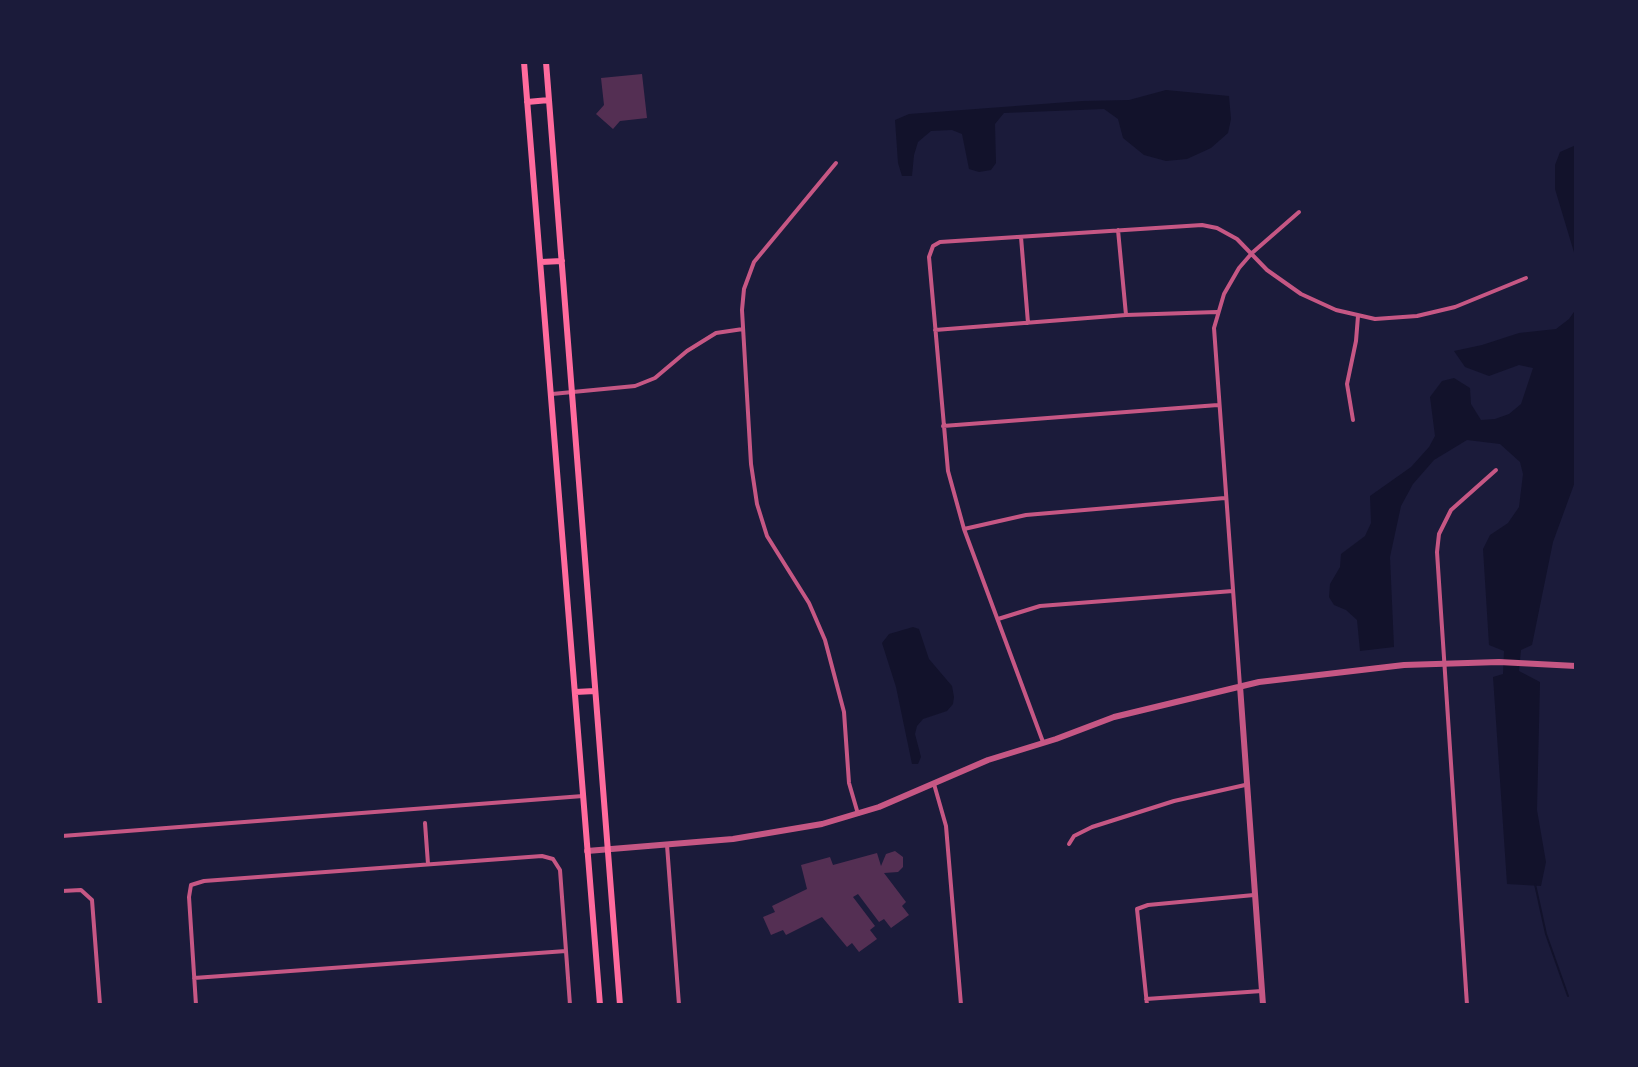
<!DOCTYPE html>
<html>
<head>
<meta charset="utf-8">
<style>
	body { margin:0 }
	#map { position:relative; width:1638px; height:1067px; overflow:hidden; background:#1b1b3a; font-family:Figtree,sans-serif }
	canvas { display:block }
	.frame { position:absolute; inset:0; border:64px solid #1b1b3a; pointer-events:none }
</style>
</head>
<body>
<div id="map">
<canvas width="1638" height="1067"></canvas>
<div class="frame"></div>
</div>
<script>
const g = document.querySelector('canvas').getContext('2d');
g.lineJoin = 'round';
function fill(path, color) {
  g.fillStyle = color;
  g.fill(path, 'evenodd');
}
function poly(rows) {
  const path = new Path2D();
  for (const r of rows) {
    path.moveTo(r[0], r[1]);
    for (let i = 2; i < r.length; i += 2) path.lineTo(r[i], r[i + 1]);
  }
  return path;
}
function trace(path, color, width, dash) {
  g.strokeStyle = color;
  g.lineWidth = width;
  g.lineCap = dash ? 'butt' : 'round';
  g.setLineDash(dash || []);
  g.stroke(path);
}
const water = poly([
	[1166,90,1229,96,1231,119,1228,133,1211,148,1187,159,1166,161,1144,155,1123,138,1118,119,1104,109,1004,113,995,124,996,163,991,170,979,172,969,169,962,134,952,130,931,131,918,142,914,155,912,176,902,176,898,163,895,120,909,114,1082,101,1129,100],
	[1576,145,1576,259,1555,189,1555,165,1560,152],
	[1576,309,1576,479,1553,542,1532,645,1521,650,1519,671,1540,682,1537,810,1546,862,1541,886,1507,884,1493,677,1503,674,1504,651,1489,645,1483,549,1490,535,1508,523,1519,507,1523,474,1520,462,1500,444,1467,440,1434,460,1413,484,1401,506,1390,557,1394,647,1360,651,1357,620,1346,610,1334,605,1329,597,1330,584,1340,567,1341,554,1365,536,1371,523,1370,496,1411,467,1429,447,1435,436,1430,397,1442,381,1454,378,1470,388,1471,404,1481,420,1495,419,1509,414,1521,404,1533,368,1519,365,1489,376,1465,367,1454,351,1482,345,1519,333,1556,329,1569,319],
	[913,627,919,629,929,659,952,686,954,697,953,704,947,711,923,719,917,726,915,734,921,757,918,764,912,764,896,687,882,643,889,634]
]);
const stream = poly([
	[1535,884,1546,934,1568,996]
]);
const building = poly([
	[642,74,647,118,620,121,613,129,596,114,604,105,601,78],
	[895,851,903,857,903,867,898,872,884,873,906,902,902,906,909,915,891,928,884,919,879,922,858,894,853,897,875,926,870,930,877,939,859,952,852,943,847,947,822,917,786,935,783,930,771,935,763,917,775,912,772,906,807,889,801,865,830,857,833,865,877,853,881,866,886,854]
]);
const minor = poly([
	[836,163,754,262,744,289,742,310,751,464,757,504,767,536,809,603,825,640,844,712,849,783,858,814],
	[1118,230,1126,315],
	[1021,237,1028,323],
	[935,330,1126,315,1217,312],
	[552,394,635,386,655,378,687,351,716,333,743,329],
	[1353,420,1347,384,1356,341,1358,316],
	[943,426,1218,405],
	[964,529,1026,515,1225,498],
	[998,619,1040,606,1233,591],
	[1240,686,1214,328,1224,294,1239,268,1252,253,1299,212],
	[1043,742,964,529,948,471,929,257,933,246,940,242,1202,225,1217,228,1237,239,1267,270,1301,294,1336,310,1375,319,1417,316,1455,307,1526,278],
	[934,784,946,826,961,1005],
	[425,823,428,864],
	[62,836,583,796],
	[1069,844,1074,836,1092,827,1174,801,1245,785],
	[667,845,679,1005],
	[62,891,81,890,92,900,100,1005],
	[194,978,566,951],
	[1146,999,1262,991],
	[196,1005,189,897,191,885,204,881,542,856,553,859,560,870,570,1005],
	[1147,1005,1137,909,1148,905,1254,895],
	[1467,1005,1437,552,1439,534,1451,510,1496,470]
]);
const tertiary = poly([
	[1240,686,1263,1005],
	[587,851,733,839,822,824,879,807,988,760,1056,739,1114,717,1259,682,1404,665,1499,662,1576,666]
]);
const secondary = poly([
	[524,62,600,1005],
	[546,62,620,1005],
	[527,102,549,100],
	[541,262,562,261],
	[575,692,595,691]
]);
fill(water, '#12122b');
trace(stream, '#12122b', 2);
fill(building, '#542f53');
trace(minor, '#c65784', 4);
trace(tertiary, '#c65784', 6);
trace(secondary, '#ff6b9d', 6);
</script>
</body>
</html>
